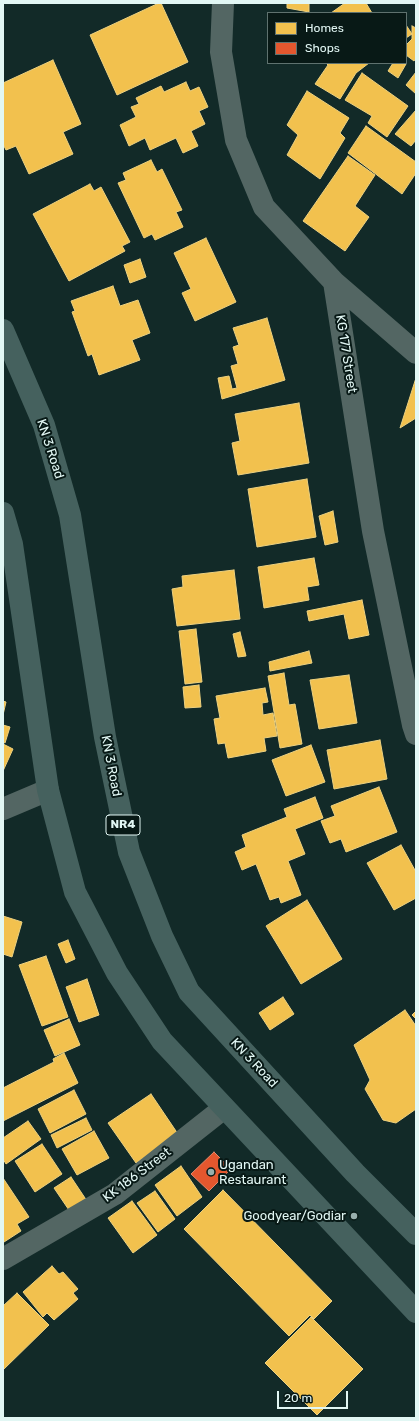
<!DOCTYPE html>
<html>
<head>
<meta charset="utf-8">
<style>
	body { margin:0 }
	#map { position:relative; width:419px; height:1421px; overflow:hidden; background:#122a28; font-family:Rubik,sans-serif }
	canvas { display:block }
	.frame { position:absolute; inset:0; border:4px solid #e2f7f4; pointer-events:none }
	.legend { position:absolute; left:267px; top:12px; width:140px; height:52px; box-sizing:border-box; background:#081916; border:1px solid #5f726f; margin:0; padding:5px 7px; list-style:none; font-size:12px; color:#e2f7f4 }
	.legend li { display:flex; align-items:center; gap:8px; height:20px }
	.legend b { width:20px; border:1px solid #5f726f }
	.scale { position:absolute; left:277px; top:1391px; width:71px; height:18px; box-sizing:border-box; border:2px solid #e2f7f4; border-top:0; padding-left:5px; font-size:12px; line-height:14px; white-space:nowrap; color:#e2f7f4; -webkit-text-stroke:3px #081916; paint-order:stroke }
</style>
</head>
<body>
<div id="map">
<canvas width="419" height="1421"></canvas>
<div class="frame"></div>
<ul class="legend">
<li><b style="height:11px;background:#f2c14e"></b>Homes</li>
<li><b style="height:11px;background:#e4572e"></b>Shops</li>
</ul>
<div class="scale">20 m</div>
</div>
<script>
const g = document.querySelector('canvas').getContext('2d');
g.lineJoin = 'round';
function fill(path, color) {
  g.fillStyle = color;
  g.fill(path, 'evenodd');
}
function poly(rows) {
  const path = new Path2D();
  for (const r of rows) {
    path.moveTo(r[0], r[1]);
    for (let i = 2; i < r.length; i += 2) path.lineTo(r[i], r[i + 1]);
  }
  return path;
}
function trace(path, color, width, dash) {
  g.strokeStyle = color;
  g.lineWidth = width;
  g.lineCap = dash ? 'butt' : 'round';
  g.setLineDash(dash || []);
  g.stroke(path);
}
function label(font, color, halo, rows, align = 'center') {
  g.font = font + ' Rubik,sans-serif';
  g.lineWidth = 4;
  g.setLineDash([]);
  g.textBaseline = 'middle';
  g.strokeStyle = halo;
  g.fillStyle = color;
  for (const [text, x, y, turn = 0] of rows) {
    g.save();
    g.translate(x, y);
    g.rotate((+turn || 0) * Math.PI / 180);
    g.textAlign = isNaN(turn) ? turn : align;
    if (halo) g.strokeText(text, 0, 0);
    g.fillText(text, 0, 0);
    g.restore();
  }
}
const homes = poly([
	[159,3,161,3,188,62,117,95,90,35,159,3],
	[287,3,309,3,309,12,287,8,287,3],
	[345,3,366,3,372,13,331,13,345,3],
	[406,25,412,34,406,38,406,25],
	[412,26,416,28,416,58,414,61,406,55,406,45,412,39,412,26],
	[53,60,81,124,63,132,73,154,29,174,16,146,6,150,3,144,3,83,53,60],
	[326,63,369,63,356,73,340,99,315,84,328,65,326,63],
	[393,63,406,64,398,78,388,71,393,63],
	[416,72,416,94,406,85,416,72],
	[362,73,408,106,387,137,368,123,372,116,345,100,362,73],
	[186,82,190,91,199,87,208,107,199,111,205,124,191,131,198,146,183,153,176,138,150,150,145,138,129,146,120,125,136,117,131,107,139,104,136,98,161,86,164,92,186,82],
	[307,91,349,118,340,133,345,138,320,179,287,155,298,135,287,125,307,91],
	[416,110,416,140,411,146,395,134,416,110],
	[366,126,416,162,416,173,402,194,348,153,366,126],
	[348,156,375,175,355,206,369,217,345,251,303,221,348,156],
	[151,160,157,172,162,169,182,210,176,212,183,227,155,240,152,234,144,238,118,183,126,180,123,173,151,160],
	[90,184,94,191,101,187,130,242,122,246,125,251,69,281,33,214,90,184],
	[206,238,236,302,195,321,182,293,191,289,174,253,206,238],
	[140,259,146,277,130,283,124,265,140,259],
	[113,286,120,306,138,300,150,333,132,340,140,360,99,375,92,354,88,356,72,312,75,311,71,301,113,286],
	[267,318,285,380,222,399,218,378,229,376,232,389,237,388,231,366,238,364,233,347,239,345,233,328,267,318],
	[415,381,416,382,416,418,400,428,415,381],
	[299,403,309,463,238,475,232,443,240,441,235,414,299,403],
	[307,479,316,537,257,547,248,489,307,479],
	[333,511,338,542,325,545,319,516,333,511],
	[314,558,319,585,307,587,309,600,264,608,258,567,314,558],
	[234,570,240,619,177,626,172,589,183,587,182,576,234,570],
	[362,600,369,635,349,639,344,614,309,621,307,611,362,600],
	[196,629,202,682,185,684,179,631,196,629],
	[240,632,246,656,238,657,233,634,240,632],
	[309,651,312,663,270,671,269,662,309,651],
	[284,673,289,705,295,704,302,744,280,748,268,676,284,673],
	[349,675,357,723,319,729,310,680,349,675],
	[199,685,201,707,185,708,183,687,199,685],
	[265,688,268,702,262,703,263,715,273,713,277,736,264,738,266,751,228,758,225,743,218,744,214,719,220,718,216,696,265,688],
	[3,701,6,702,3,715,3,701],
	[3,725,10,727,5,743,3,742,3,725],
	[380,740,387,779,334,789,327,750,380,740],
	[3,744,13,749,3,771,3,744],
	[311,745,325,782,286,796,272,760,311,745],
	[379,787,397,832,346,852,341,839,330,843,321,821,335,816,331,806,379,787],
	[315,797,323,818,295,829,305,854,288,861,301,895,281,903,279,897,270,900,256,864,242,870,235,852,246,847,242,835,287,817,284,809,315,797],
	[401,845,416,872,416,898,394,910,367,863,401,845],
	[307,900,342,959,301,984,266,926,307,900],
	[3,916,22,922,12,957,3,954,3,916],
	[68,940,75,959,66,963,58,944,68,940],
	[46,956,68,1017,42,1026,19,965,46,956],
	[87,979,99,1015,79,1022,66,987,87,979],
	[283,997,294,1014,270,1030,259,1013,283,997],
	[405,1010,416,1026,416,1109,396,1123,383,1120,365,1089,370,1080,354,1045,405,1010],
	[416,1011,416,1019,412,1015,416,1011],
	[69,1019,80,1045,55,1056,44,1030,69,1019],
	[64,1053,78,1083,3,1121,3,1088,54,1062,53,1059,64,1053],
	[74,1090,86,1114,50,1133,38,1109,74,1090],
	[151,1094,178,1134,136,1163,108,1123,151,1094],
	[86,1118,92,1130,57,1148,51,1135,86,1118],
	[28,1121,41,1139,6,1164,3,1159,3,1138,28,1121],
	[94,1131,109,1158,77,1175,62,1149,94,1131],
	[42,1144,62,1174,35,1192,15,1161,42,1144],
	[181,1166,202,1197,177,1216,155,1185,181,1166],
	[71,1177,89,1204,73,1216,54,1188,71,1177],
	[3,1178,29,1217,17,1224,21,1231,4,1242,3,1240,3,1178],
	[223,1190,332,1301,314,1319,310,1315,289,1336,184,1229,223,1190],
	[155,1191,175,1219,158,1232,137,1203,155,1191],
	[132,1201,157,1235,133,1253,108,1218,132,1201],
	[52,1266,59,1274,63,1272,78,1289,73,1293,78,1299,54,1320,47,1313,43,1317,23,1292,52,1266],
	[17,1293,49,1325,3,1370,3,1306,17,1293],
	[311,1317,363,1369,317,1415,265,1363,311,1317]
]);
const shops = poly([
	[214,1152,231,1169,209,1191,191,1174,214,1152]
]);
const street = poly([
	[223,3,221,52,236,140,264,207,334,282,373,531,413,725,416,734],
	[334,282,416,353],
	[3,809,48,790],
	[3,1259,115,1194,224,1108]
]);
const highway = poly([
	[3,330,44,425,70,515,105,737,129,852,162,936,189,992,355,1173,416,1234],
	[3,513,12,544,48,790,75,892,117,973,162,1041,416,1312]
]);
const markers = [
	[211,1172,4,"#99afad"],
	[354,1216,4,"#99afad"]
];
const shields = [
	[123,825,34]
];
const shieldNames = [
	["NR4",123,825]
];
const streetNames = [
	["KG 177 Street",346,354,81],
	["KN 3 Road",50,449,72],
	["KN 3 Road",111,766,79],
	["KN 3 Road",254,1063,47],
	["KK 186 Street",137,1175,-37]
];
const poiNames = [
	["Ugandan",219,1165],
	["Restaurant",219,1180],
	["Goodyear/Godiar",346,1216,"right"]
];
fill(homes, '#f2c14e');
trace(homes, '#edd180', 1);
fill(shops, '#e4572e');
trace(shops, '#e38769', 1);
trace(street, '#536663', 22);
trace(highway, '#45615e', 22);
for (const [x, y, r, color] of markers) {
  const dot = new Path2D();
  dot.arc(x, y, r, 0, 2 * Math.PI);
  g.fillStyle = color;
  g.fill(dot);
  trace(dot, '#081916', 1.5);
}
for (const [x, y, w] of shields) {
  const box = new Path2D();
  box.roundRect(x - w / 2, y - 10, w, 20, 3);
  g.fillStyle = '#081916';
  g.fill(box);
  trace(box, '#e2f7f4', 1);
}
label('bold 12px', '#e2f7f4', null, shieldNames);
label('13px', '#e2f7f4', '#081916', streetNames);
label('13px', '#e2f7f4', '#081916', poiNames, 'left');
</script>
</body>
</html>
